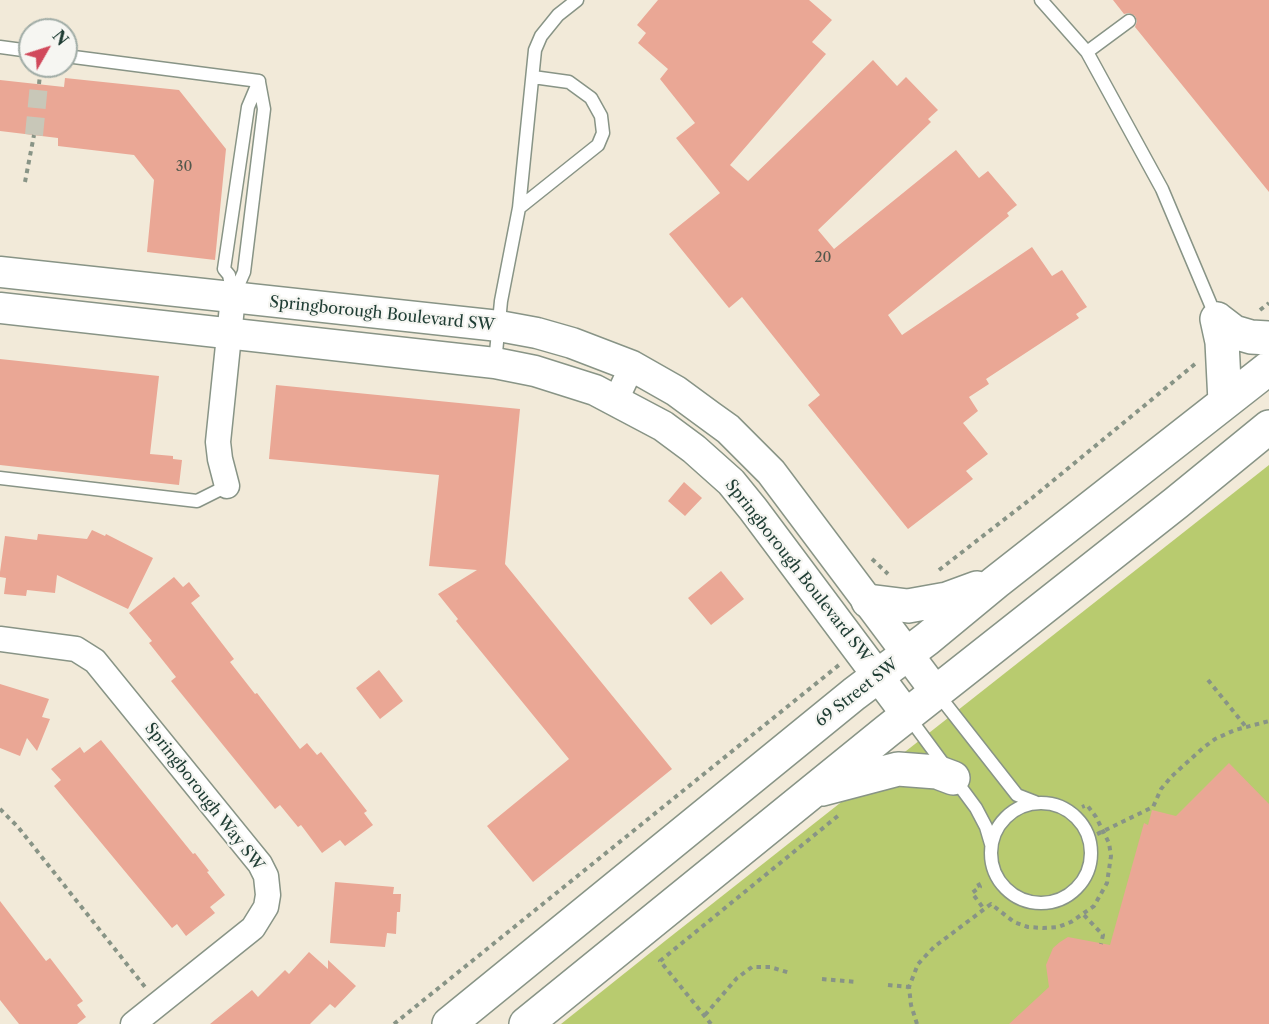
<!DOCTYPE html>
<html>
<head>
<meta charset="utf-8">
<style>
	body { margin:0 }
	#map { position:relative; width:1269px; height:1024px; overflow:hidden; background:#f2ead9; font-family:"Libre Caslon Text",serif }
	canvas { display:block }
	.north { position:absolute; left:18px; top:18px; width:60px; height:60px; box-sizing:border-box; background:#f6f6f2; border:2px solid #a0aca6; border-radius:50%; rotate:51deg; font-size:16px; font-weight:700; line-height:24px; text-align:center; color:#1f3d34 }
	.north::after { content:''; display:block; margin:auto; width:21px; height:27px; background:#d1495b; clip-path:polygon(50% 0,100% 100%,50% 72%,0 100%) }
</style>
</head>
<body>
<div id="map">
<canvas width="1269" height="1024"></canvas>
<div class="north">N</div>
</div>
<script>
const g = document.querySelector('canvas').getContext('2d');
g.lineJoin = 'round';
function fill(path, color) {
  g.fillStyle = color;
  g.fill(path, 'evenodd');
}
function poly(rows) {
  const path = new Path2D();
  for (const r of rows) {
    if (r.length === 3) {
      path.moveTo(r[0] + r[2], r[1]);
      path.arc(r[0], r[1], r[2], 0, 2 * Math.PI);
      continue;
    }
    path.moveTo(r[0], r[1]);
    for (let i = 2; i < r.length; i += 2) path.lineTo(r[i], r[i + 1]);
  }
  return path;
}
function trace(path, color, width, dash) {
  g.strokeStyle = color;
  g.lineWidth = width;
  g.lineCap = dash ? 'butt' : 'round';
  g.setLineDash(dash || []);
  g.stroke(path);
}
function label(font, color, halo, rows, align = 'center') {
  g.font = font + ' "Libre Caslon Text",serif';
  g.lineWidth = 4.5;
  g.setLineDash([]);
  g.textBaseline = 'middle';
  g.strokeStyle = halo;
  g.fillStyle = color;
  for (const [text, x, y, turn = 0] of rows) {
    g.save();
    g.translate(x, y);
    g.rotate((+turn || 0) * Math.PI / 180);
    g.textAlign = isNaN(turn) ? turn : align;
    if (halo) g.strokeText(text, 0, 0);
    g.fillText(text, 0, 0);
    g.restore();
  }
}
const green = poly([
	[1269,465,1269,1024,561,1024,665,941]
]);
const building = poly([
	[658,0,809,0,832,20,812,42,826,54,730,165,748,181,873,60,897,86,906,77,938,110,928,119,931,122,818,230,834,249,956,150,979,178,988,171,1017,205,1007,213,1009,216,888,315,902,335,1032,247,1052,276,1062,270,1087,307,1076,314,1079,318,986,379,989,384,969,397,978,411,963,423,988,454,966,471,973,479,908,529,808,405,820,395,742,297,729,308,669,234,720,193,676,138,695,123,660,79,668,69,638,43,646,33,637,25],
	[1113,0,1269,0,1269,192,1135,27,1137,21,1135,16,1129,13,1124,14],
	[65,78,179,90,226,149,215,260,147,252,154,180,134,155,58,146,58,138,0,131,0,80,64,87],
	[0,359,159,376,150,454,173,456,173,459,182,460,179,485,0,465],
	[276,385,520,409,505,564,672,769,533,882,487,826,569,759,456,621,458,619,438,594,477,570,429,566,439,475,269,459],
	[684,482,702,498,685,516,668,501],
	[92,530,105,536,106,534,153,558,128,609,57,575,55,593,27,590,26,596,4,594,6,578,0,577,0,572,5,536,37,540,38,534,87,539],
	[721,571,744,599,711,625,688,598],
	[174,577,183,587,189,582,200,596,191,603,234,659,230,662,255,694,257,693,300,749,307,743,317,755,321,752,367,811,364,813,373,825,345,846,340,840,322,853,301,825,298,827,280,805,275,809,171,681,176,677,149,643,152,641,129,613],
	[379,670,403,701,380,719,356,688],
	[0,684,49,699,42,717,50,719,37,751,27,738,20,756,0,748],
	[101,740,193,854,195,853,209,871,207,872,225,895,210,907,215,913,186,936,177,924,172,928,54,786,61,780,51,769,80,747,84,753],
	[1229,763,1269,804,1269,1024,1009,1024,1049,987,1046,965,1053,948,1060,942,1068,937,1110,945,1144,823,1148,825,1152,810,1176,816],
	[335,882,394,887,393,894,401,894,400,912,397,912,396,934,387,933,385,947,330,943],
	[0,901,46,961,50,958,83,1001,77,1005,86,1017,77,1024,19,1024,0,1000],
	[309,952,328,969,328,960,356,986,335,1008,330,1004,310,1024,210,1024,252,990,258,997,285,970,289,974]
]);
const pedestrianTunnel = poly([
	[34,135,39,84]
]);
const path = poly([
	[39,84,41,66],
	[25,182,34,135],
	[1260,310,1269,303],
	[872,559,888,574],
	[939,570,1032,498,1195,364],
	[1208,680,1247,728],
	[0,809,18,827,145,987],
	[1089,838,1153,807,1161,789,1172,776,1203,748,1215,739,1235,730,1269,721],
	[978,883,980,887,972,893,984,909],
	[1084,915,1103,935,1101,944],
	[822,979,857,982],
	[888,985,909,987],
	[705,1015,737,978,752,967,770,967,790,973],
	[394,1024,839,665],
	[711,1024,660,961,839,815],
	[917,1024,911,1005,909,987,918,964,934,947,991,904,1014,922,1028,927,1043,928,1058,927,1071,922,1094,906,1107,883,1111,856,1109,843,1096,817,1087,805,1082,807]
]);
const service = poly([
	[1041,0,1087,52,1162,189,1216,317],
	[0,47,30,51],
	[1087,52,1129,21],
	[66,56,259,81],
	[519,208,598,145,603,133,601,116,591,98,569,82,533,77],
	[233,296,229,275,224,269,248,107,259,81],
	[233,297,244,272,264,109,259,82],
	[495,363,501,301,519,208,535,50,541,36,558,15,577,0],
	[0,478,197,501,227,486],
	[937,693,1017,795,1035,802],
	[908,716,976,808,986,827,991,844],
	[1041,853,50]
]);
const minor = poly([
	[616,400,632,366],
	[227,486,220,459,218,442,233,297],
	[0,639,76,649,95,661,260,864,266,876,268,895,266,907,253,928,133,1024]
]);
const tertiary = poly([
	[0,272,499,326,537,333,572,343,632,366,676,391,710,416,728,429,771,472,936,692],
	[0,308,495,363,535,371,595,390,663,426,694,449,731,482,753,509,907,715]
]);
const secondary = poly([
	[1217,319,1222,342,1225,402],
	[1217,319,1234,332,1251,337,1269,338],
	[868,601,908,606,947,599,977,588],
	[822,789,898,769,937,772,953,778],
	[449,1024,854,694,927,639,996,582,1269,368],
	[526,1024,887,731,1176,503,1269,427]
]);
const numberNames = [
	["30",184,167],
	["20",823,258]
];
const streetNames = [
	["Springborough Boulevard SW",382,314,6],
	["Springborough Boulevard SW",798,571,52],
	["69 Street SW",857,693,-38],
	["Springborough Way SW",204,797,52]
];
fill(green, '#b8cb6f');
fill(building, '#eaa795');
trace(pedestrianTunnel, '#c8c7b8', 18, [18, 9]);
trace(service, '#889486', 15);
trace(minor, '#889486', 27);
trace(tertiary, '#889486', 33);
trace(secondary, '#889486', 36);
trace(path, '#889486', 4, [4.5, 4.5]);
trace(service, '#fff', 12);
trace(minor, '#fff', 24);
trace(tertiary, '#fff', 30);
trace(secondary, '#fff', 33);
label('14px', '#52584c', null, numberNames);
label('16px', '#1f3d34', '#f6f6f2', streetNames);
</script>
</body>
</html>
